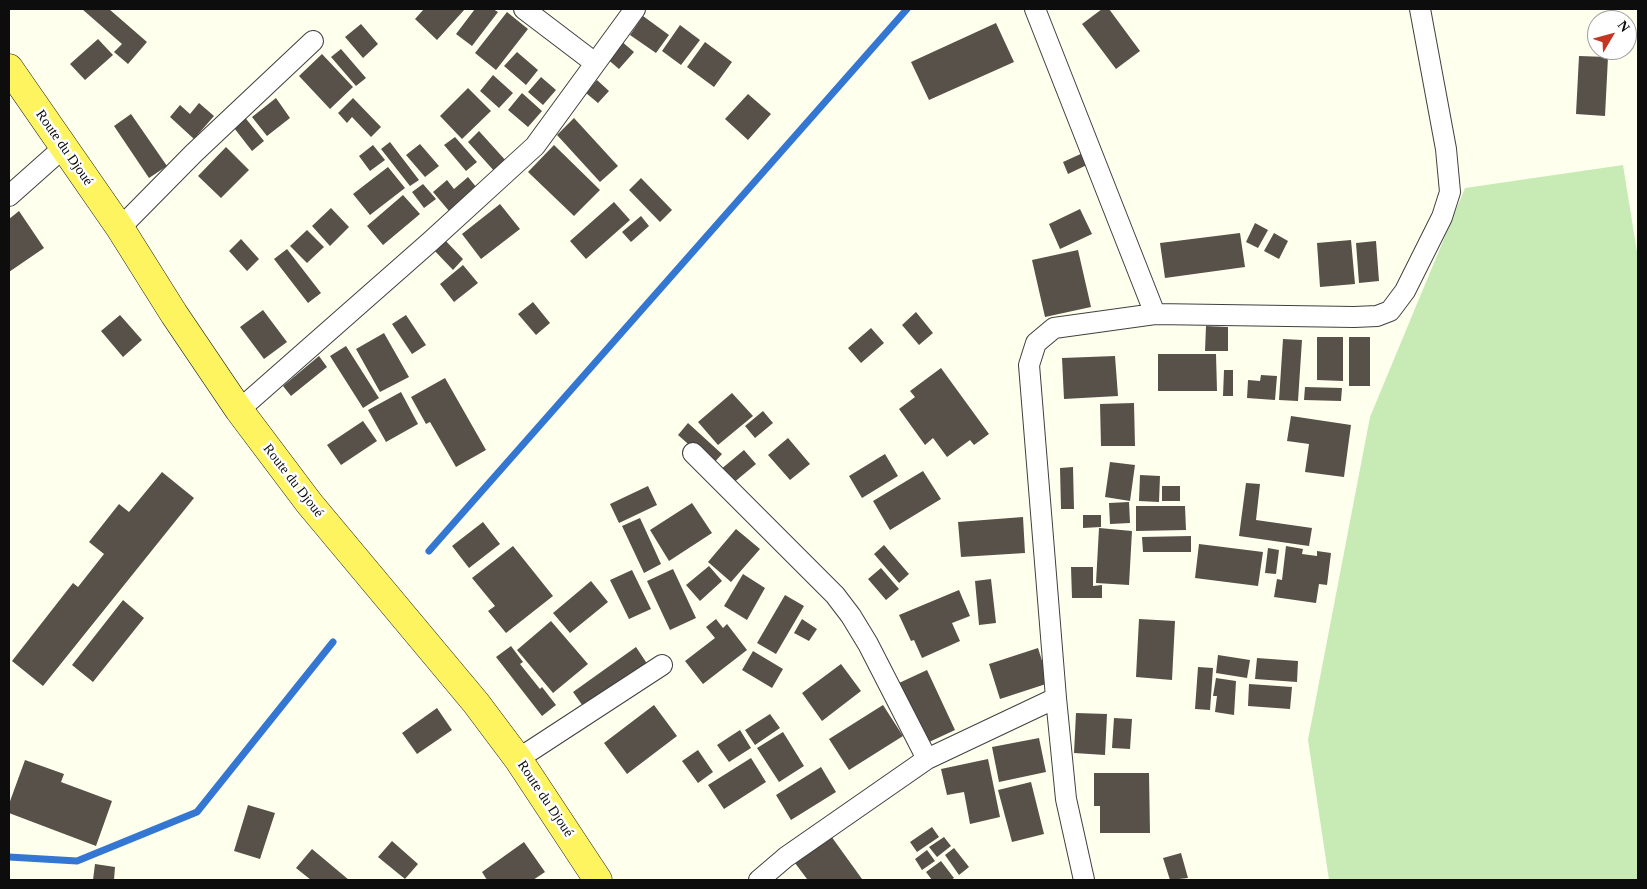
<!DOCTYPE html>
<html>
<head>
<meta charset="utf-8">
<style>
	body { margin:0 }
	#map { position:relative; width:1647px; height:889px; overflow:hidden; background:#ffe; font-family:Georgia,serif }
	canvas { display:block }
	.frame { position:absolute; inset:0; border:10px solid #0d0d0d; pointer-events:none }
	.north { position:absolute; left:1587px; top:10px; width:50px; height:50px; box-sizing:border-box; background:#fff; border:1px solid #9e9e9e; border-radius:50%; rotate:53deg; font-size:14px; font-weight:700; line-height:20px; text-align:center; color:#0d0d0d }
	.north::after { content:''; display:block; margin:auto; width:18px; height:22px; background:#c4361f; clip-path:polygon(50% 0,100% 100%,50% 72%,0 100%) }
</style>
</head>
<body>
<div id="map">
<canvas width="1647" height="889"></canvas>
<div class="frame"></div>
<div class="north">N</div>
</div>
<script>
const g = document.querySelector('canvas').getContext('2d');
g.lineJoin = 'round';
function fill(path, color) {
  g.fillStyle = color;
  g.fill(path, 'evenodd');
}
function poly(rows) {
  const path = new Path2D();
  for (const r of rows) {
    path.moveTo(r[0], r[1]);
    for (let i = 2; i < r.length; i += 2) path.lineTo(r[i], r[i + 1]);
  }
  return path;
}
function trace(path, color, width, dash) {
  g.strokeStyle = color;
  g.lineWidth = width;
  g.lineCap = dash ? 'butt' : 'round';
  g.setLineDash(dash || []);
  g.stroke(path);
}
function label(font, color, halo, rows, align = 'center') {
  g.font = font + ' Georgia,serif';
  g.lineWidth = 5;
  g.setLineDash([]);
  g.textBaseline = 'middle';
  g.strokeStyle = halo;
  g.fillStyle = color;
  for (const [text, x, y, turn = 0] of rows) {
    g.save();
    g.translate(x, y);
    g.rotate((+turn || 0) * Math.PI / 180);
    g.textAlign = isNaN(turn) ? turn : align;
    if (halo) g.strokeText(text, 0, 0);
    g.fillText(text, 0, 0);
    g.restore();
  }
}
const green = poly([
	[1623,165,1638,258,1638,880,1329,880,1308,740,1370,417,1465,188]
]);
const stream = poly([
	[429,551,907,9],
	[9,857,77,861,197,812,333,642]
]);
const building = poly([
	[82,9,109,9,147,42,128,64,114,52,122,44],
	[424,9,465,9,437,40,415,19],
	[475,9,493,9,498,12,472,46,456,34],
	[1102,9,1109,9,1140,51,1116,69,1082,24],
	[507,12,528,29,496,70,475,53],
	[643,16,669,35,656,53,630,35],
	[996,23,1014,62,929,100,911,62],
	[361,24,378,44,363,58,345,37],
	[680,25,700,40,681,65,662,51],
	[98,39,113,55,85,80,70,64],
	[620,40,634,52,619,69,605,57],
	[705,42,732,62,714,87,687,67],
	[341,49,366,78,356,86,331,57],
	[517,52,538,70,526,85,504,66],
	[322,54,353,87,330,109,299,76],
	[1579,56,1608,57,1605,116,1576,114],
	[493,75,513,93,499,108,480,91],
	[541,77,556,90,543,105,528,92],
	[597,80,609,91,598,103,586,93],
	[468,88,491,111,462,139,440,116],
	[522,93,542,111,528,127,508,110],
	[748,94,771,114,748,140,725,119],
	[276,98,290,118,267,136,252,117],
	[353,98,381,127,371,137,352,117,347,123,338,113],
	[199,103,214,116,194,139,170,117,180,105,190,114],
	[131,114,167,166,149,178,114,126],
	[243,115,264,141,252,151,231,124],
	[574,118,618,166,600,182,557,135],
	[479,131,507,162,496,173,468,142],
	[455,137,477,162,466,171,444,145],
	[390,142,419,180,410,186,381,149],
	[420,144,439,166,425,177,406,155],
	[373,145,385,160,370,171,359,156],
	[554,145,600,190,574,216,528,172],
	[226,147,249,170,221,198,198,176],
	[1085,152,1091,163,1068,174,1063,162],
	[388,167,405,188,370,215,353,194],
	[468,177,477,188,449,211,433,192,447,180,454,189],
	[641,178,672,210,660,222,629,190],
	[423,184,436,199,424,208,412,192],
	[403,195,420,214,383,245,367,226],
	[614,202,630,220,586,259,570,241],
	[500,204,520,229,481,259,462,234],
	[331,208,349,227,330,246,312,226],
	[1080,209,1092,234,1060,249,1049,224],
	[19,211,44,248,9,272,9,219],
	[641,216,649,226,631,242,622,232],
	[1255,223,1268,230,1258,248,1246,242],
	[307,230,324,247,307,263,290,246],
	[1240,233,1245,267,1165,278,1160,243],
	[1274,233,1288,241,1279,259,1264,251],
	[443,238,463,259,453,270,432,248],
	[241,239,259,259,247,271,229,251],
	[1351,240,1355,284,1320,287,1317,243],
	[1376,241,1379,281,1359,283,1356,243],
	[287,249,321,293,308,303,274,259],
	[1078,250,1091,307,1045,317,1032,260],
	[463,265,478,283,454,302,440,284],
	[533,302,550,323,536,335,518,314],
	[263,310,287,342,264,359,240,327],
	[916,312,933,333,919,345,902,325],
	[120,315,142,340,123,357,101,331],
	[406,315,426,345,412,354,392,324],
	[1206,326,1228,327,1228,351,1205,351],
	[871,328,884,343,861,363,848,348],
	[384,333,409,377,380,392,356,349],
	[1317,337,1343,337,1343,381,1317,380],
	[1349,337,1370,337,1370,386,1349,386],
	[1283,339,1302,340,1298,401,1279,400],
	[346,346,379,398,363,408,330,356],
	[1158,354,1216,354,1217,391,1158,391],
	[319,356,327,367,291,396,283,386],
	[1115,356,1118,396,1064,399,1062,358],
	[941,368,989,434,974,445,970,440,947,457,933,438,925,445,899,409,915,397,910,391],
	[1224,370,1233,370,1233,396,1223,396],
	[1261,375,1277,376,1275,400,1247,398,1248,380,1260,381],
	[445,378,486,450,456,467,430,422,426,424,411,397],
	[1305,387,1342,388,1341,401,1304,400],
	[401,392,418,424,386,442,368,410],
	[732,393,753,416,718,445,698,422],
	[1134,403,1135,446,1101,446,1100,404],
	[763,411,773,423,755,438,745,426],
	[1291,416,1351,425,1344,477,1305,472,1309,444,1287,441],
	[363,421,377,441,341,465,327,445],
	[688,423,722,454,712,465,678,435],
	[788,438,810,464,790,480,768,455],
	[744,450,756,464,732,484,720,470],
	[885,454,898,476,862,498,849,476],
	[1110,462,1135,465,1130,501,1105,497],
	[1073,467,1074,509,1061,509,1060,468],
	[923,471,941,499,890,530,873,501],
	[162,472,194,498,43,686,12,661,73,583,78,587,104,554,89,542,119,504,129,512],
	[1140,475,1160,476,1159,502,1139,501],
	[1246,483,1260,484,1256,520,1312,528,1309,546,1239,536],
	[648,486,657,505,619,523,610,504],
	[1162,486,1180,486,1180,501,1162,501],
	[1129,502,1130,523,1110,524,1109,503],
	[692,503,712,533,669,561,650,530],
	[1136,506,1185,506,1186,530,1136,531],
	[1083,515,1101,515,1101,527,1083,528],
	[1023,517,1025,553,961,557,958,522],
	[640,518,661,564,644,573,622,526],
	[483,522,500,544,469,568,452,546],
	[1099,528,1132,531,1129,585,1096,583],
	[736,529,760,549,731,582,708,562],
	[1191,536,1191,552,1143,552,1142,537],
	[1199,544,1263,552,1258,586,1195,578],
	[884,545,909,574,899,583,874,554],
	[513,546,553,596,506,633,488,611,495,606,472,578],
	[1286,546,1303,549,1302,554,1317,556,1317,551,1331,553,1327,585,1319,584,1316,603,1274,597,1277,579,1282,580],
	[1268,548,1279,550,1276,574,1265,573],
	[709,566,722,581,700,601,686,585],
	[1071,567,1093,567,1093,586,1102,585,1102,598,1072,598],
	[881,568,899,589,886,600,868,579],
	[673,569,696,618,670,630,647,581],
	[632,570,651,609,629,619,610,580],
	[743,574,765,588,747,620,724,606],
	[991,579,996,623,979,625,975,581],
	[591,581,608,602,570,633,553,613],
	[959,590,970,616,952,623,960,641,922,658,914,640,911,641,899,615],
	[785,595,804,606,776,654,757,643],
	[123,600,144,618,93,682,72,665],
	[716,619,723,628,727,624,747,650,703,684,685,661,715,638,706,627],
	[802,619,817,629,809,641,794,633],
	[1139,619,1175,621,1172,680,1136,677],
	[551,621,588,664,553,693,517,650],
	[511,646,523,662,520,664,540,689,542,687,556,705,542,716,496,657],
	[636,647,648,665,585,709,573,692],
	[1038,648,1049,683,1000,699,989,664],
	[753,651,783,669,772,688,742,670],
	[1218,655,1250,660,1247,678,1216,673],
	[1257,658,1298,661,1297,682,1255,679],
	[841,664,861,691,822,721,802,693],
	[1198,667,1213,668,1210,710,1195,709],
	[927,670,955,730,927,743,899,683],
	[1216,678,1236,681,1234,715,1215,712,1217,696,1213,696],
	[1249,684,1292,687,1290,709,1248,706],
	[654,705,677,736,627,774,604,743],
	[883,705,903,736,849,770,829,739],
	[437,708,452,730,417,754,402,733],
	[1076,713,1107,714,1105,755,1074,753],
	[770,714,780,728,755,745,745,730],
	[1114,718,1132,719,1130,749,1112,748],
	[740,730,751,748,729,762,717,745],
	[783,732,804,766,779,782,757,748],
	[1039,738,1046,772,999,782,992,747],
	[698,750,713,772,698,783,682,761],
	[751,758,766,782,724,809,708,785],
	[988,759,1000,817,970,824,964,792,947,795,941,769],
	[25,760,64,774,61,782,112,801,96,846,9,813,9,804],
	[821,767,836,792,791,820,776,795],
	[1094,773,1149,773,1150,833,1100,833,1100,806,1094,806],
	[1031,782,1044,834,1012,842,998,790],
	[248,805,275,813,260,859,234,851],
	[932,827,939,837,917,852,910,842],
	[831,836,862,879,860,880,805,880,807,879,795,863],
	[944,837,951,846,937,857,929,847],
	[392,841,418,864,405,879,378,857],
	[524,842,545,872,533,880,487,880,482,872],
	[954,848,969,867,959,875,945,855],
	[312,849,349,880,311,880,296,868],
	[927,850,935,861,922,870,915,859],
	[1181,853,1188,878,1170,880,1163,858],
	[941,861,954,878,951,880,932,880,926,872],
	[95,864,115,867,114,880,93,880]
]);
const street = poly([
	[524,9,595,63],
	[1035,9,1155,314],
	[9,196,63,148],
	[120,228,194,153,313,41],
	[239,410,431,241,535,146,635,9],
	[693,453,835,595,851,616,868,644,927,759],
	[518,759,662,665],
	[759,880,786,857,927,759,1056,698],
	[1084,880,1066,799,1056,698,1029,365,1036,343,1054,328,1155,314,1354,317,1377,316,1390,311,1405,291,1442,217,1450,192,1446,149,1420,9]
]);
const primary = poly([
	[9,68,120,228,174,314,239,410,309,503,476,703,518,759,598,880]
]);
const streetNames = [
	["Route du Djoué",64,148,55],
	["Route du Djoué",293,481,52],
	["Route du Djoué",545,799,56]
];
fill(green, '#c8ebb6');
trace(stream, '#3477d3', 7);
fill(building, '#575149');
trace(street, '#404040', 22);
trace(primary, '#1e1e1e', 29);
trace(street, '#fff', 20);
trace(primary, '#fef45f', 28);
label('14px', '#0d0d0d', '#fff', streetNames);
</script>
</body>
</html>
